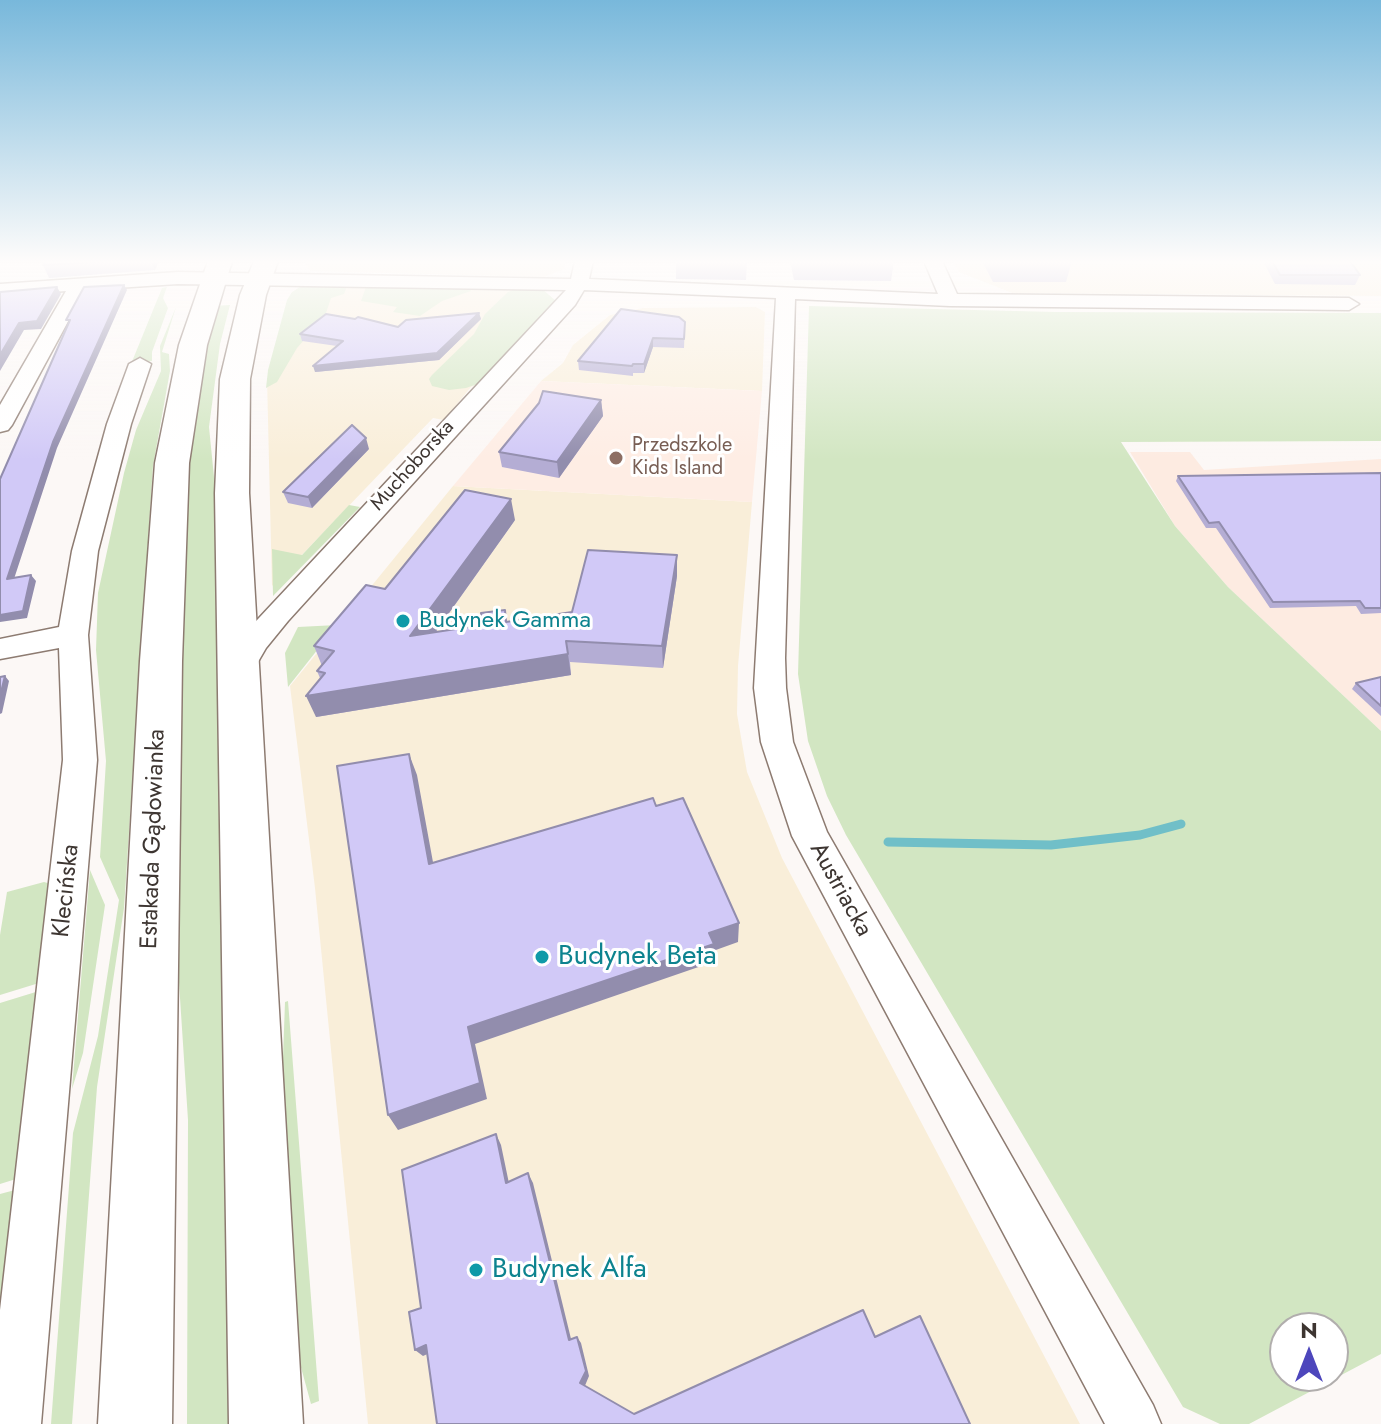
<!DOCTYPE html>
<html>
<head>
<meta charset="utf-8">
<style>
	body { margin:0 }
	#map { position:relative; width:1381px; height:1424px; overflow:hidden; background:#fcf8f6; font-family:Jost,sans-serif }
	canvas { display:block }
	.north { position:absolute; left:1269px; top:1312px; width:80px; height:80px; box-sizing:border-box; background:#fff; border:2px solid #b1aead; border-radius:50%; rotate:0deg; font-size:22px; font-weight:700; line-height:32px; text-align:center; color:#3d3531 }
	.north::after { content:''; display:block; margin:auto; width:28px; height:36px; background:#4d46bc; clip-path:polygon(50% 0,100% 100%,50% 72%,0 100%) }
</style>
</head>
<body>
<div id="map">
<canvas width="1381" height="1424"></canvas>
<div class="north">N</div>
</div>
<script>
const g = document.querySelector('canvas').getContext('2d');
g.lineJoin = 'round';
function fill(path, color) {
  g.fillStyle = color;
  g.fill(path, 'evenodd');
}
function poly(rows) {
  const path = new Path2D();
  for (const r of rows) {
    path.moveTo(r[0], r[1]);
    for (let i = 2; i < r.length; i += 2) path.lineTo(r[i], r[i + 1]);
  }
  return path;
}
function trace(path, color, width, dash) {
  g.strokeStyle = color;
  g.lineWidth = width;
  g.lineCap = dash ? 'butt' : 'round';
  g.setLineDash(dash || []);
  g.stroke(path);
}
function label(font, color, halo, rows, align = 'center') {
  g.font = font + ' Jost,sans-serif';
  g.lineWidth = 6;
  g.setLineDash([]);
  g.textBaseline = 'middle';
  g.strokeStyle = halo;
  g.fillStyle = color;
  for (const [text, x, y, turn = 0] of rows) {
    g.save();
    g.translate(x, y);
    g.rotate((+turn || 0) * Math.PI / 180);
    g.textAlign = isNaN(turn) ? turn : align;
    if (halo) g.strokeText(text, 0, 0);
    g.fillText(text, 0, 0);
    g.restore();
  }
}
const commercial = poly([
	[304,261,566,261,564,269,544,277,310,271],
	[953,261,1381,261,1381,296,1012,293,959,272],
	[321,285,541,288,557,302,483,382,471,387,444,420,433,418,272,586,267,379],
	[756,307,765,312,762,391,541,381,563,363,573,345,610,315,643,308],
	[453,486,752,502,738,666,737,714,747,772,782,858,1080,1424,368,1424,315,888,290,686]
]);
const industrial = poly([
	[1130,452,1190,452,1204,470,1381,459,1381,731,1228,587,1175,526]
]);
const built = poly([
	[541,381,762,391,752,502,453,486]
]);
const green = poly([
	[303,285,344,285,346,289,344,294,331,298,325,316,297,348,277,382,266,388,268,370,287,300,292,292],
	[167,287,163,298,168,308,152,352,152,361,131,364,162,288],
	[366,287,469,288,471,291,442,301,420,316,393,312,397,307,361,301],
	[518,288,541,288,557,302,483,382,466,388,449,390,432,386,429,379,432,375,474,334,485,314,508,292],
	[230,305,220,344,209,427,217,507,235,1424,187,1424,188,1120,176,937,184,470,213,306],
	[809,306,1057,312,1381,313,1381,441,1121,442,1175,526,1228,587,1381,731,1381,1354,1249,1424,1220,1424,1183,1407,846,835,827,796,808,741,798,674],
	[1333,1328,1333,1376,1285,1376,1285,1328],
	[176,307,162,352,169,354,170,371,153,466,124,908,97,1087,72,1424,51,1424,73,1133,98,1036,119,900,100,857,106,761,96,650,98,593,124,473,136,430,161,371,160,346],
	[349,505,360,507,273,596,272,549,302,555],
	[337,625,288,687,285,653,298,627],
	[90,870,105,905,83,1053,72,1089],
	[44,882,51,884,39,983,0,995,0,935,7,892],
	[39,991,16,1179,0,1184,0,1003],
	[288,1001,319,1401,311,1404,296,1349,282,1085,285,1002],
	[15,1190,0,1320,0,1194]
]);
const stream = poly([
	[888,842,1051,845,1140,835,1181,824]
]);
const minor = poly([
	[575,261,593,261,589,279,938,294,924,261,942,261,957,294,1349,298,1359,304,1349,310,950,306,795,299,785,658,786,688,793,742,827,832,1153,1405,1161,1424,1105,1424,792,836,761,742,754,688,776,298,584,290,575,305,288,621,266,648,248,679,237,682,226,679,222,671,244,634,566,290,178,284,85,290,12,425,8,430,0,432,0,405,66,291,0,296,0,284,178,272,571,279,575,261],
	[140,358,151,364,131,424,98,551,88,635,97,760,41,1424,0,1424,0,1310,63,760,59,648,0,659,0,639,59,627,72,551,107,424,129,364,140,358]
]);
const primary = poly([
	[208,261,232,261,207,345,189,463,182,661,172,1424,98,1424,140,661,155,463,179,345,208,261],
	[254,261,278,261,266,295,250,379,249,493,303,1424,229,1424,215,493,220,379,240,295,254,261]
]);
const wall = poly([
	[46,261,159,261,155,270,49,278,43,265],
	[676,261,747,261,746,280,676,279],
	[790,261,894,261,891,281,794,280],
	[982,261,1072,261,1066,282,993,282],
	[1263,261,1350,261,1360,275,1355,285,1275,284],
	[479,313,481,319,439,360,315,372,337,346,302,341,300,334,355,319,398,327],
	[685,322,684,348,653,347,644,373,633,373,633,376,579,370,578,361],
	[601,400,603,416,559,478,502,467,499,452,539,403],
	[369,449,312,508,288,503,283,492],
	[1381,473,1381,613,1361,614,1356,606,1270,608,1216,528,1206,528,1176,481,1178,476],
	[515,520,435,633,482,625,505,610,507,622,572,612,677,576,663,668,570,662,571,675,316,717,320,678,317,671,322,666,314,646,385,589],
	[1381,677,1381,716,1352,689,1356,683]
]);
const shadedWall = poly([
	[151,261,159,261,155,270],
	[124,285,127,290,57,448,12,585,7,579,53,442],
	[57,287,61,294,41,329,24,330,0,371,0,355,19,323],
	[479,313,481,319,439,360,315,372,313,366],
	[653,338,653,347,644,373,644,364],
	[601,400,603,416,559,478,557,462],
	[366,438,369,449,312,508,308,497],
	[511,499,515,520,417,658,410,636],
	[677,555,677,576,663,668,662,646],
	[31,575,36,581,27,618,0,622,0,615],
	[568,654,571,675,316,717,306,696],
	[5,676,9,681,2,713,0,714,0,696],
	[409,754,417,775,437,884,429,864],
	[739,923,738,942,713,951,713,962,475,1044,487,1099,398,1130,388,1115,468,1027,709,933],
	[496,1134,501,1145,511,1193,506,1183],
	[528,1173,533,1183,573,1347,569,1340],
	[577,1337,581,1343,589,1376,584,1388,580,1383],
	[426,1345,434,1351,423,1356,415,1350]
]);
const building = poly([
	[46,261,111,261,43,265,46,261],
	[1272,261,1350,261,1360,275,1280,275,1272,261],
	[124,285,53,442,7,579,31,575,23,611,0,615,0,479,70,320,66,320,84,287,124,285],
	[57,287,37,321,19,323,0,355,0,292,57,287],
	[621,309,679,317,685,322,684,339,653,338,644,364,633,364,632,366,578,361,621,309],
	[479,313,437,353,313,366,343,341,300,334,326,314,355,319,358,317,398,327,406,320,479,313],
	[543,391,601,400,557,462,499,452,539,403,543,391],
	[352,425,366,438,308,497,283,492,352,425],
	[1381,473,1381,608,1365,608,1360,601,1273,602,1219,522,1209,523,1178,476,1381,473],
	[465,490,511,499,410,636,482,625,481,613,505,610,506,622,572,612,588,550,677,555,662,646,566,641,568,654,306,696,325,673,317,671,334,651,314,646,366,585,385,589,465,490],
	[5,676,0,696,0,677,5,676],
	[1381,677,1381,706,1356,683,1381,677],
	[409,754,429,864,653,798,656,806,683,798,739,923,709,933,714,944,468,1027,480,1083,388,1115,337,766,409,754],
	[496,1134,506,1183,528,1173,569,1340,577,1337,586,1371,580,1383,634,1414,863,1310,875,1337,920,1316,970,1424,437,1424,426,1345,415,1350,409,1312,421,1308,402,1170,496,1134]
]);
const markers = [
	[616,458,8,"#8d6e63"],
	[403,621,8,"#0f9aa8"],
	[542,957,8,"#0f9aa8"],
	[476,1270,8,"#0f9aa8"]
];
const farEducationnames = [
	["Przedszkole",632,446],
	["Kids Island",632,469]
];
const farStreetnames = [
	["Muchoborska",413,466,-48]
];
const cultureNames = [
	["Budynek Gamma",419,621]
];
const streetNames = [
	["Estakada Gądowianka",154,839,-88],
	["Austriacka",840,890,61],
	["Klecińska",67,891,-84]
];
const nearCulturenames = [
	["Budynek Beta",558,957],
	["Budynek Alfa",492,1270]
];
fill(commercial, '#f9eed9');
fill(industrial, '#fdebe1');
fill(built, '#feede4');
fill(green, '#d2e6c2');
trace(stream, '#70bfc8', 9);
trace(minor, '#8d7b71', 3);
trace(primary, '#8d7b71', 3);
fill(minor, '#fff');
fill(primary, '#fff');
fill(wall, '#b4add4');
fill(shadedWall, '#928dad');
fill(building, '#d1c9f7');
trace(building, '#928dad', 2);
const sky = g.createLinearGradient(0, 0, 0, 460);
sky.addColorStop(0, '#78b8db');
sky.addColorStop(0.57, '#fefcfb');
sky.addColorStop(1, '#fefcfb00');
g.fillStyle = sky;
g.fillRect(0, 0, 1381, 460);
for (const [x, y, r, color] of markers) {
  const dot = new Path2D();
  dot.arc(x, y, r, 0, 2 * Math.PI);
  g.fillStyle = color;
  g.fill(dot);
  trace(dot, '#fff', 3);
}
label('20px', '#785e54', '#fff', farEducationnames, 'left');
label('20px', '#3d3531', '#fff', farStreetnames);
label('24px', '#0d838f', '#fff', cultureNames, 'left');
label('24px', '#3d3531', '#fff', streetNames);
label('28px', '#0d838f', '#fff', nearCulturenames, 'left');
</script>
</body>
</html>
